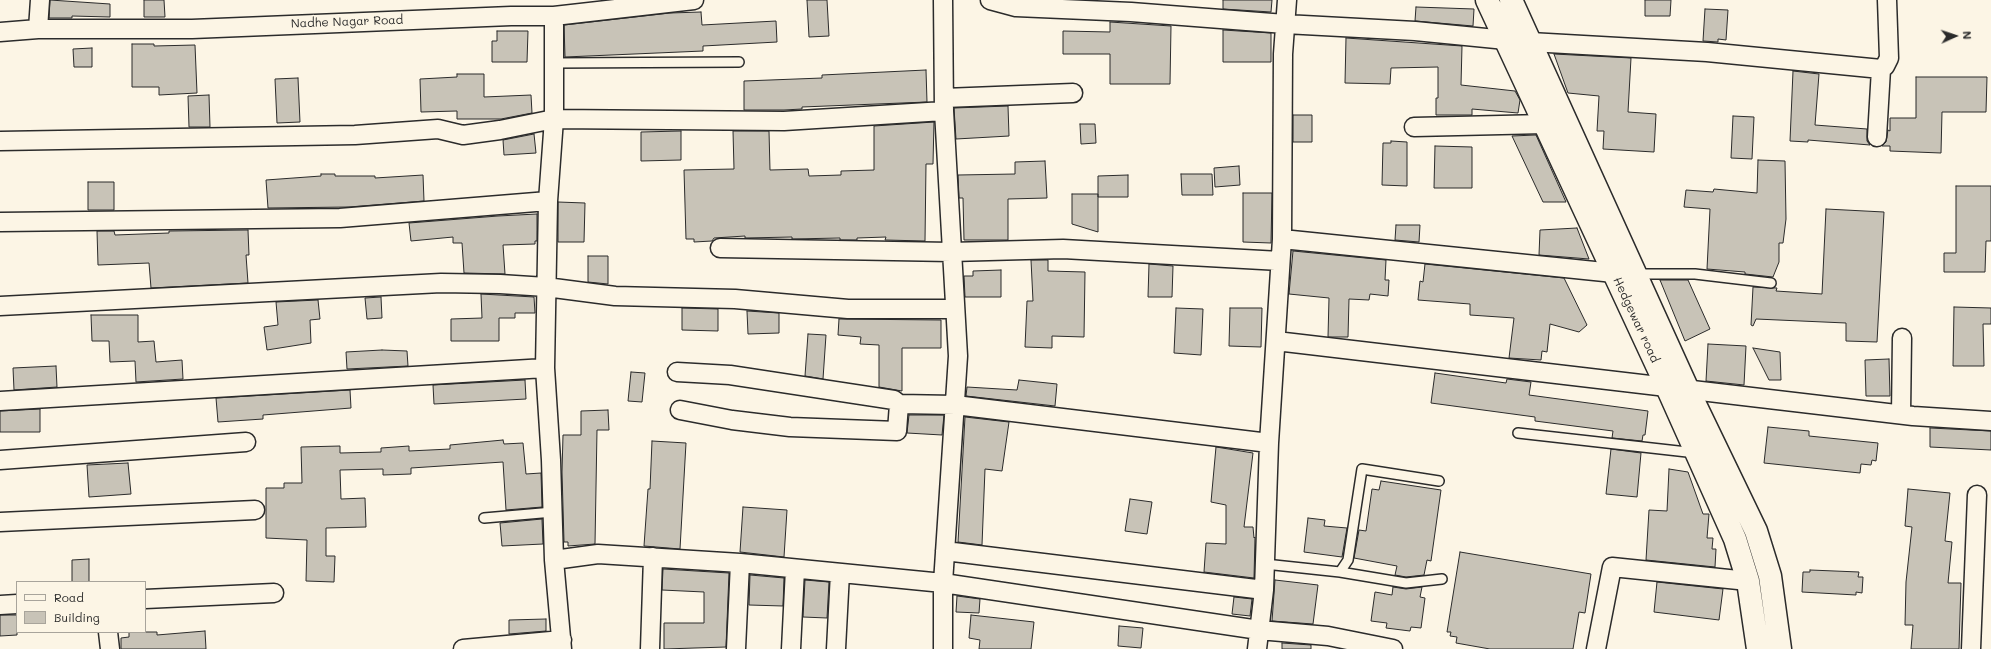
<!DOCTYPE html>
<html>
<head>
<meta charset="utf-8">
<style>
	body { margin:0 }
	#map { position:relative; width:1991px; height:649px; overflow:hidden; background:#fcf5e5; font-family:Mali,sans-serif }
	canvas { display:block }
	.legend { position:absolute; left:16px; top:581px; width:130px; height:52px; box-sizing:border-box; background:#fcf5e5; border:1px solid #a8a49b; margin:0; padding:5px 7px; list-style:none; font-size:12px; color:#2b2b2b }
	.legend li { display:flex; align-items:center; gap:8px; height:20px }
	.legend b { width:20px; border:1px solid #a8a49b }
	.north { position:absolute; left:1935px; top:16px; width:40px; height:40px; -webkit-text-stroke:3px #fcf5e5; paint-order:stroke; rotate:87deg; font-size:11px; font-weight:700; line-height:16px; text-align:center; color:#2b2b2b }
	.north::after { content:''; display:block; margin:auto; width:14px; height:18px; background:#2b2b2b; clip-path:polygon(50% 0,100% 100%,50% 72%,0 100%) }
</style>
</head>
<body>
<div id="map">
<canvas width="1991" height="649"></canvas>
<ul class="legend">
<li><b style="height:5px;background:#fcf5e5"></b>Road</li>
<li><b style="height:11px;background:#c8c3b7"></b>Building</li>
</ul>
<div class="north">N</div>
</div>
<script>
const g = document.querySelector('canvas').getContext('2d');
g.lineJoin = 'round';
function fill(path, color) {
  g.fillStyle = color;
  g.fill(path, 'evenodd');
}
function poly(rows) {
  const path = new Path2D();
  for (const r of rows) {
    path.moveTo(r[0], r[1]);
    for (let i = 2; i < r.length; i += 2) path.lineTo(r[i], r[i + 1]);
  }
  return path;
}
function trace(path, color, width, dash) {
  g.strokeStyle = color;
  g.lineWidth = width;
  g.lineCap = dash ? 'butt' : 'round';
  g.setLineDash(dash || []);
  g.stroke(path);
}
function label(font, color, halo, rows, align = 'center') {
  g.font = font + ' Mali,sans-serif';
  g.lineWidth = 3;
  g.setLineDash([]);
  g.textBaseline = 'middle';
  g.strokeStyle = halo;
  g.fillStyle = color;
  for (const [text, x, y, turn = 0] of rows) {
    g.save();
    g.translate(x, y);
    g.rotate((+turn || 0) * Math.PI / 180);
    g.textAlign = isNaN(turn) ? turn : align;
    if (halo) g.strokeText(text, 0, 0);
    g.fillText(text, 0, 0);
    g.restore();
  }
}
const building = poly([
	[50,0,110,4,110,17,72,16,72,18,49,18,50,0],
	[144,0,164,0,165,17,144,17,144,0],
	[807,0,827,0,829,36,809,37,807,0],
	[1223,0,1272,0,1271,12,1223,9,1223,0],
	[1645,0,1671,0,1670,16,1645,16,1645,0],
	[1416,7,1474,9,1473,26,1415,21,1416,7],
	[1705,9,1728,10,1726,40,1718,39,1718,42,1703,41,1705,9],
	[701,12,702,25,776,21,777,42,703,46,703,51,565,57,564,25,670,13,701,12],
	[1110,22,1171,26,1170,84,1110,84,1110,54,1063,54,1063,31,1110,32,1110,22],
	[1223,30,1271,33,1271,62,1223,62,1223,30],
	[497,31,528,31,527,62,492,62,492,41,497,41,497,31],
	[1346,38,1462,46,1461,85,1515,91,1520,100,1518,113,1472,109,1472,115,1436,115,1436,98,1438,98,1438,67,1391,68,1390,84,1345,83,1346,38],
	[132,44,154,44,154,46,195,45,197,93,159,95,159,87,132,87,132,44],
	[92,48,92,67,74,67,73,49,92,48],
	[1554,54,1631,58,1628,112,1656,114,1654,152,1603,149,1604,131,1597,131,1599,96,1568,93,1554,54],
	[926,70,927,102,802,107,802,109,784,110,744,110,744,81,822,78,822,75,926,70],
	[1793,71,1819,74,1815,125,1867,129,1867,141,1870,145,1808,140,1808,142,1790,141,1793,71],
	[457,74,484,74,484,97,531,95,532,113,501,119,457,119,457,111,421,112,420,79,457,77,457,74],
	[1916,77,1987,77,1986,112,1942,112,1941,153,1890,151,1890,146,1882,146,1886,142,1888,130,1890,131,1890,118,1916,118,1916,77],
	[298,78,300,122,277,123,275,79,298,78],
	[209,95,210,127,189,127,188,96,209,95],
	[1008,106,1009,136,956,139,954,108,1008,106],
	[1293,115,1312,115,1312,142,1293,142,1293,115],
	[1733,116,1754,117,1752,159,1731,158,1733,116],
	[934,122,933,164,926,164,925,241,885,240,886,237,857,238,857,240,840,240,840,238,792,239,792,237,745,238,745,236,714,238,712,241,694,242,694,239,686,239,684,170,734,169,733,131,769,131,770,170,808,169,809,176,841,175,841,171,874,170,874,126,934,122],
	[1080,124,1095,124,1096,143,1081,144,1080,124],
	[681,131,681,160,641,161,641,132,681,131],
	[534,134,536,153,504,155,503,140,534,134],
	[1536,135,1566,202,1543,202,1512,136,1536,135],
	[1391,141,1407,142,1407,186,1382,185,1383,143,1391,143,1391,141],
	[1435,146,1472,147,1472,188,1434,188,1435,146],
	[1758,160,1785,161,1786,219,1783,243,1779,243,1779,262,1773,277,1745,274,1745,272,1707,269,1710,209,1684,207,1686,190,1713,192,1714,189,1757,193,1758,160],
	[1045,161,1047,198,1008,199,1008,240,964,240,963,198,959,198,958,175,1015,174,1015,162,1045,161],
	[1239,166,1240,185,1215,187,1214,168,1239,166],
	[321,174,335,174,335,176,375,176,375,178,423,175,424,201,349,207,268,208,266,180,321,176,321,174],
	[1181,174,1212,174,1213,195,1182,195,1181,174],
	[1128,175,1128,197,1098,197,1098,176,1128,175],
	[88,182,114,182,114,210,88,210,88,182],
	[1956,186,1991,186,1991,241,1986,241,1985,272,1944,272,1944,253,1956,253,1956,186],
	[1243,193,1272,193,1271,243,1243,242,1243,193],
	[1072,194,1098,194,1098,232,1072,224,1072,194],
	[558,202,585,203,584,242,558,242,558,202],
	[1826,209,1884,212,1877,342,1846,341,1846,323,1756,319,1753,326,1751,325,1753,287,1777,288,1776,291,1822,294,1826,209],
	[537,214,537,241,535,241,535,244,503,245,505,274,464,273,462,243,453,243,453,237,411,241,409,223,498,216,537,214],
	[1396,225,1420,225,1419,242,1395,240,1396,225],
	[1577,228,1589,259,1539,255,1540,230,1577,228],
	[248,230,249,255,246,255,248,283,151,288,149,263,98,265,97,231,114,231,115,235,169,233,169,231,248,230],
	[1293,251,1386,260,1385,280,1389,280,1388,296,1370,294,1369,300,1349,299,1348,337,1328,337,1329,298,1289,294,1293,251],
	[588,256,608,256,608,284,588,282,588,256],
	[1031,260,1048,260,1048,271,1085,272,1084,337,1052,336,1052,348,1025,347,1027,301,1033,301,1031,260],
	[1149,264,1173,266,1172,297,1148,297,1149,264],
	[1425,264,1564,278,1587,325,1579,332,1550,324,1547,352,1542,351,1541,360,1509,358,1514,318,1470,315,1470,304,1418,300,1420,281,1423,282,1425,264],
	[1001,270,1001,297,965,297,964,276,973,276,973,271,1001,270],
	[1660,280,1688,280,1710,329,1685,341,1660,280],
	[481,294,534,297,535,313,515,313,515,318,499,318,499,341,451,341,451,319,482,318,481,294],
	[381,297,382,318,367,319,365,298,381,297],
	[318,300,320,319,310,320,311,343,267,350,264,327,278,325,276,302,318,300],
	[1954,307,1991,308,1991,324,1983,324,1984,366,1953,366,1954,307],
	[682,308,718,309,718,331,682,330,682,308],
	[1176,308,1203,309,1201,355,1174,353,1176,308],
	[1230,308,1262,308,1261,347,1229,346,1230,308],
	[747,311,779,313,779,333,748,334,747,311],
	[91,315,138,315,138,342,154,341,156,362,182,360,183,379,136,382,135,361,110,362,109,341,92,341,91,315],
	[839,319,941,320,941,348,902,348,902,391,879,387,879,345,860,344,861,337,838,335,839,319],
	[808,334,826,335,823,379,805,376,808,334],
	[1708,344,1746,346,1744,385,1706,381,1708,344],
	[1753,348,1780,352,1781,380,1769,380,1753,348],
	[382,350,407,351,408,366,347,369,346,352,382,350],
	[1889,359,1890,396,1866,396,1865,360,1889,359],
	[56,366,57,387,14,390,13,368,56,366],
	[631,372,645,373,642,402,628,401,631,372],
	[1435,373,1506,383,1507,379,1531,382,1529,395,1648,411,1645,435,1643,435,1642,441,1612,438,1613,431,1535,421,1535,417,1431,403,1435,373],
	[525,380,526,399,434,404,433,385,525,380],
	[1019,380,1057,384,1055,406,966,396,967,387,1017,390,1019,380],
	[350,390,351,408,263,415,263,419,218,422,216,398,350,390],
	[40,409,40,432,0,432,0,411,40,409],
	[608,410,609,430,597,430,595,544,568,546,568,542,564,542,562,472,563,435,581,435,581,411,608,410],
	[909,415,944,415,942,435,907,433,909,415],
	[965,417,1009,422,1002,471,985,469,982,545,958,542,965,417],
	[1768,427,1809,431,1809,436,1878,443,1876,461,1872,460,1871,465,1861,464,1860,473,1764,463,1768,427],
	[1930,428,1991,431,1991,450,1930,447,1930,428],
	[503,440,504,444,523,443,526,474,541,473,542,507,506,510,503,462,411,468,411,474,383,475,383,469,340,470,341,499,365,498,366,527,326,528,326,556,335,556,334,582,306,581,307,540,266,538,266,488,284,488,284,483,302,483,301,447,340,446,340,453,381,452,381,448,409,446,409,451,450,449,450,445,503,440],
	[652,441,686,443,680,549,644,546,648,489,650,489,652,441],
	[1216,447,1253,453,1244,527,1253,527,1254,538,1255,537,1254,578,1204,572,1206,543,1226,544,1226,505,1211,502,1216,447],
	[1611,449,1641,453,1637,497,1606,494,1611,449],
	[128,463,131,494,89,497,87,465,128,463],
	[1669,469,1688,472,1703,514,1709,514,1707,538,1713,538,1712,549,1716,549,1715,567,1646,560,1649,510,1667,511,1669,469],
	[1381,481,1441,490,1431,561,1427,560,1424,575,1406,577,1395,575,1397,566,1354,558,1359,530,1366,531,1372,489,1379,490,1381,481],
	[1908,489,1950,493,1945,541,1952,542,1948,583,1961,583,1959,649,1911,649,1913,625,1905,625,1906,582,1912,527,1905,526,1908,489],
	[1130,499,1152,502,1147,534,1125,531,1130,499],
	[743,507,787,510,784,557,740,552,743,507],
	[1308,518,1325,520,1324,526,1347,528,1342,557,1304,552,1308,518],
	[542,519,543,544,502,546,500,523,542,519],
	[1460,552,1591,574,1585,613,1579,612,1573,649,1490,649,1456,643,1457,637,1450,636,1451,632,1447,632,1460,552],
	[89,559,89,582,72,582,72,560,89,559],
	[663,569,729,573,726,647,664,649,664,623,704,623,704,592,662,590,663,569],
	[1810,570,1859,572,1858,577,1863,577,1862,593,1856,592,1856,595,1802,592,1803,572,1810,572,1810,570],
	[750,575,784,578,783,606,749,605,750,575],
	[805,580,829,582,827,618,803,617,805,580],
	[1275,580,1318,585,1313,624,1272,621,1275,580],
	[1657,582,1723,589,1719,620,1654,612,1657,582],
	[1393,587,1406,589,1422,587,1420,597,1425,598,1421,628,1411,627,1410,631,1386,628,1387,623,1371,621,1375,592,1392,595,1393,587],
	[957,596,980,599,979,613,956,612,957,596],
	[1234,597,1252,599,1250,616,1232,614,1234,597],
	[0,615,17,615,17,635,0,636,0,615],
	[971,615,1034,622,1031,649,979,649,980,640,969,638,971,615],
	[546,619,546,631,509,634,509,620,546,619],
	[1119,626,1143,628,1141,648,1118,646,1119,626],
	[205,631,206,649,121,649,121,638,129,637,129,632,157,632,157,635,205,631],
	[1282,643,1311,645,1311,649,1282,649,1282,643]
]);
const service = poly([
	[553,63,739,62],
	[1635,274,1695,274,1771,283],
	[1518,433,1696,453],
	[484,518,553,512],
	[1265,564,1340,572,1348,560,1362,469,1439,481],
	[1340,572,1406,583,1442,579]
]);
const minor = poly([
	[943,0,944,111,958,356,943,583,943,649],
	[990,0,1016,7,1131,12,1285,24,1415,31,1506,40],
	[554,16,554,119,548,201,545,368,551,460,554,560,562,649],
	[38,29,40,0],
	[0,32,38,29,192,29,511,16,554,16,694,0],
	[1530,42,1707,52,1881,69,1885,66,1889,58,1887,0],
	[944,98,1073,93],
	[1414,127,1545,124],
	[1877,137,1881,69],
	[0,141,355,135,438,129,463,135,500,130,554,119,784,121,944,111],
	[0,222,340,218,548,201],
	[1282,239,1614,273],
	[720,248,951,252,1063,249,1280,261],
	[0,306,441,283,500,284,546,287,615,296,735,299,848,309,955,309],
	[1276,341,1913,416,1991,421],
	[677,372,730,375,894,400,899,404,955,405,1269,443],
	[0,401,545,368],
	[680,410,732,420,790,427,897,431,899,404],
	[1901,414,1902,338],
	[0,460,246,442],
	[0,522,255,510],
	[945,551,1264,590],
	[554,560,598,554,740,563,943,583,1259,630,1328,636,1393,649],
	[145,599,274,593],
	[0,605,17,604],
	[108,632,110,649],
	[463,649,562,640],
	[650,649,653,557],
	[736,649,740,563],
	[791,649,795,569],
	[836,649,840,573],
	[1257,649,1264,590,1269,443,1282,239,1283,54,1287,0],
	[1596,649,1612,567,1748,581],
	[1971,649,1977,495]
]);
const secondary = poly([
	[1487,0,1667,387,1735,539,1748,581,1758,649],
	[1511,0,1688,390,1756,531,1770,576,1780,649]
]);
const streetNames = [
	["Nadhe Nagar Road",347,22,-2],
	["Hedgewar road",1636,320,65]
];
fill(building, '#c8c3b7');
trace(building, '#2b2b2b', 1);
trace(service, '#2b2b2b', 12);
trace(minor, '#2b2b2b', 21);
trace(secondary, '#2b2b2b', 25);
trace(service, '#fcf5e5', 9);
trace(minor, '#fcf5e5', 18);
trace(secondary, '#fcf5e5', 22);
label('12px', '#2b2b2b', '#fcf5e5', streetNames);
</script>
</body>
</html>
